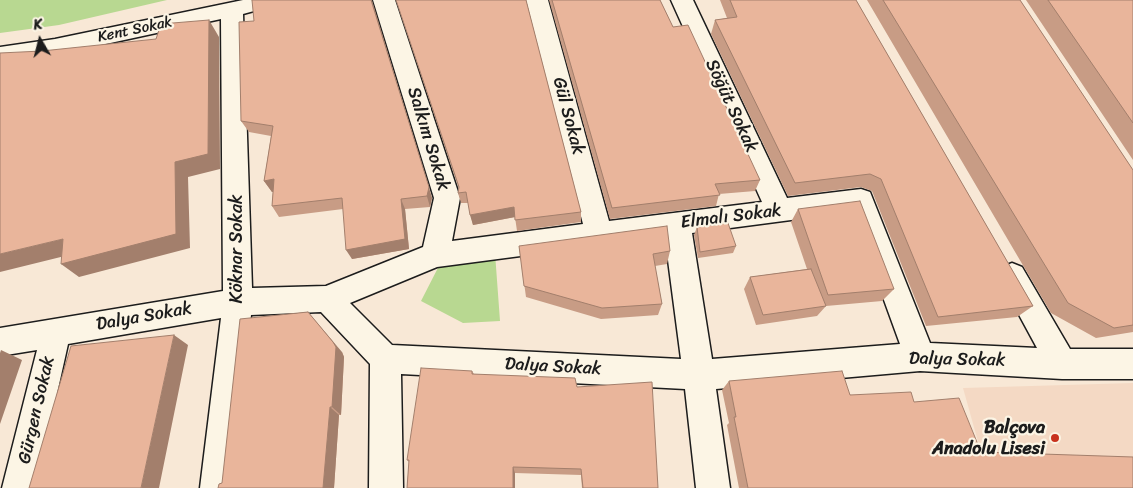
<!DOCTYPE html>
<html>
<head>
<meta charset="utf-8">
<style>
	body { margin:0 }
	#map { position:relative; width:1133px; height:488px; overflow:hidden; background:#f8e8d6; font-family:Sriracha,sans-serif }
	canvas { display:block }
	.north { position:absolute; left:15px; top:15px; width:50px; height:50px; -webkit-text-stroke:4px #fcf5e5; paint-order:stroke; rotate:352deg; font-size:14px; font-weight:700; line-height:20px; text-align:center; color:#1c1c1c }
	.north::after { content:''; display:block; margin:auto; width:18px; height:22px; background:#1c1c1c; clip-path:polygon(50% 0,100% 100%,50% 72%,0 100%) }
</style>
</head>
<body>
<div id="map">
<canvas width="1133" height="488"></canvas>
<div class="north">K</div>
</div>
<script>
const g = document.querySelector('canvas').getContext('2d');
g.lineJoin = 'round';
function fill(path, color) {
  g.fillStyle = color;
  g.fill(path, 'evenodd');
}
function poly(rows) {
  const path = new Path2D();
  for (const r of rows) {
    path.moveTo(r[0], r[1]);
    for (let i = 2; i < r.length; i += 2) path.lineTo(r[i], r[i + 1]);
  }
  return path;
}
function trace(path, color, width, dash) {
  g.strokeStyle = color;
  g.lineWidth = width;
  g.lineCap = dash ? 'butt' : 'round';
  g.setLineDash(dash || []);
  g.stroke(path);
}
function label(font, color, halo, rows, align = 'center') {
  g.font = font + ' Sriracha,sans-serif';
  g.lineWidth = 4.5;
  g.setLineDash([]);
  g.textBaseline = 'middle';
  g.strokeStyle = halo;
  g.fillStyle = color;
  for (const [text, x, y, turn = 0] of rows) {
    g.save();
    g.translate(x, y);
    g.rotate((+turn || 0) * Math.PI / 180);
    g.textAlign = isNaN(turn) ? turn : align;
    if (halo) g.strokeText(text, 0, 0);
    g.fillText(text, 0, 0);
    g.restore();
  }
}
const built = poly([
	[1133,383,1133,488,991,488,963,388]
]);
const green = poly([
	[0,0,167,0,59,25,0,33],
	[495,253,500,321,463,323,421,301,443,258]
]);
const street = poly([
	[243,0,280,0,276,5,243,14,252,288,326,286,423,247,434,198,373,0,395,0,460,198,452,241,583,224,526,0,548,0,609,221,762,202,671,0,693,0,787,198,861,189,870,192,930,343,1037,348,998,276,1002,267,1012,263,1022,267,1070,349,1133,349,1133,379,1062,379,920,371,716,389,730,488,696,488,685,389,401,374,403,488,369,488,370,364,321,312,251,315,234,488,200,488,221,318,68,344,36,488,2,488,37,350,0,356,0,328,223,291,221,19,55,55,0,63,0,47,55,39,243,0],
	[852,212,900,344,712,359,692,233,852,212],
	[665,237,681,359,392,345,350,303,437,267,665,237]
]);
const wall = poly([
	[396,0,526,0,581,212,581,222,517,231,515,217,473,225,468,203,461,203,458,193,459,189],
	[549,0,660,0,673,27,760,180,755,191,719,194,716,206,610,219],
	[720,0,856,0,1033,306,1017,317,926,326,872,191,861,187,788,196,711,34,715,20,727,18],
	[867,0,1020,0,1133,170,1133,332,1096,338,1051,313],
	[1026,0,1133,0,1133,160],
	[371,1,432,198,430,207,405,209,409,249,352,259,343,209,279,217,272,206,273,192,272,192,264,181,271,136,249,132,241,121,254,21],
	[798,209,894,289,882,301,826,306,817,316,756,325,744,289,750,277,807,269,791,222],
	[697,227,736,246,733,253,698,258,694,235],
	[519,246,670,251,667,264,655,266,662,304,658,315,601,319,526,297],
	[342,352,344,357,341,415,339,415,334,488,218,488],
	[472,371,474,374,577,387,658,488,582,488,581,475,515,473,515,488,407,488,409,462,407,460],
	[729,381,914,402,981,452,1133,488,739,488,727,425,729,423,722,390]
]);
const shadedWall = poly([
	[371,0,372,0,432,198,430,207],
	[209,20,219,37,220,169,188,177,190,248,79,277,61,264,175,162],
	[274,179,281,190,272,192,264,181],
	[401,199,405,209,409,249,352,259,346,250],
	[514,207,515,217,473,225,470,215],
	[63,239,81,252,0,272,0,254],
	[308,312,342,352,344,357,341,415,332,407],
	[174,335,188,345,159,488,141,488],
	[1,350,22,360,0,424,0,353],
	[330,407,339,415,334,488,323,488],
	[513,467,515,473,515,488,513,488]
]);
const building = poly([
	[252,0,371,0,429,187,427,196,401,199,405,239,346,250,342,198,272,206,274,179,264,181,273,126,241,121,239,22,254,21,252,0],
	[396,0,526,0,581,212,515,220,514,207,470,215,466,192,458,193,459,187,396,0],
	[552,0,660,0,673,27,688,25,760,180,715,184,720,195,612,208,552,0],
	[730,0,856,0,1033,306,938,317,881,179,870,174,795,183,715,20,737,17,730,0],
	[883,0,1020,0,1133,170,1133,325,1114,328,1068,303,883,0],
	[1048,0,1133,0,1133,123,1048,0],
	[209,20,208,154,175,162,176,234,61,264,63,239,0,254,0,53,42,51,156,39,161,24,209,20],
	[860,201,894,289,828,295,798,209,860,201],
	[728,223,736,246,700,252,697,227,728,223],
	[667,226,670,251,653,254,662,304,602,308,524,286,519,246,667,226],
	[811,269,826,306,763,315,750,277,811,269],
	[308,312,333,342,336,347,332,407,330,407,323,488,218,488,219,484,222,483,240,319,308,312],
	[174,335,141,488,29,488,71,346,174,335],
	[421,368,472,371,472,374,575,378,577,387,652,382,658,488,583,488,581,469,513,467,513,488,407,488,409,460,407,460,421,368],
	[842,371,850,395,911,392,914,402,959,398,981,452,1133,457,1133,488,748,488,734,417,736,417,729,381,842,371]
]);
const markers = [
	[1055,438,5,"#c8321e"]
];
const farStreetnames = [
	["Kent Sokak",135,30,-12]
];
const streetNames = [
	["Söğüt Sokak",731,106,65],
	["Gül Sokak",568,116,75],
	["Salkım Sokak",428,139,73],
	["Elmalı Sokak",731,217,-7],
	["Köknar Sokak",237,249,-90],
	["Dalya Sokak",144,317,-10],
	["Dalya Sokak",957,360,1],
	["Dalya Sokak",553,367,3],
	["Gürgen Sokak",37,410,-77]
];
const poiNames = [
	["Balçova",1045,428],
	["Anadolu Lisesi",1045,449]
];
fill(built, '#f4d9c4');
fill(green, '#b8d891');
trace(street, '#1c1c1c', 3);
fill(street, '#fcf5e5');
fill(wall, '#c89c85');
fill(shadedWall, '#a37f6c');
fill(building, '#e9b59b');
trace(building, '#a37f6c', 1);
for (const [x, y, r, color] of markers) {
  const dot = new Path2D();
  dot.arc(x, y, r, 0, 2 * Math.PI);
  g.fillStyle = color;
  g.fill(dot);
  trace(dot, '#fcf5e5', 2);
}
label('15px', '#1c1c1c', '#fcf5e5', farStreetnames);
label('18px', '#1c1c1c', '#fcf5e5', streetNames);
label('bold 18px', '#1c1c1c', '#fcf5e5', poiNames, 'right');
</script>
</body>
</html>
